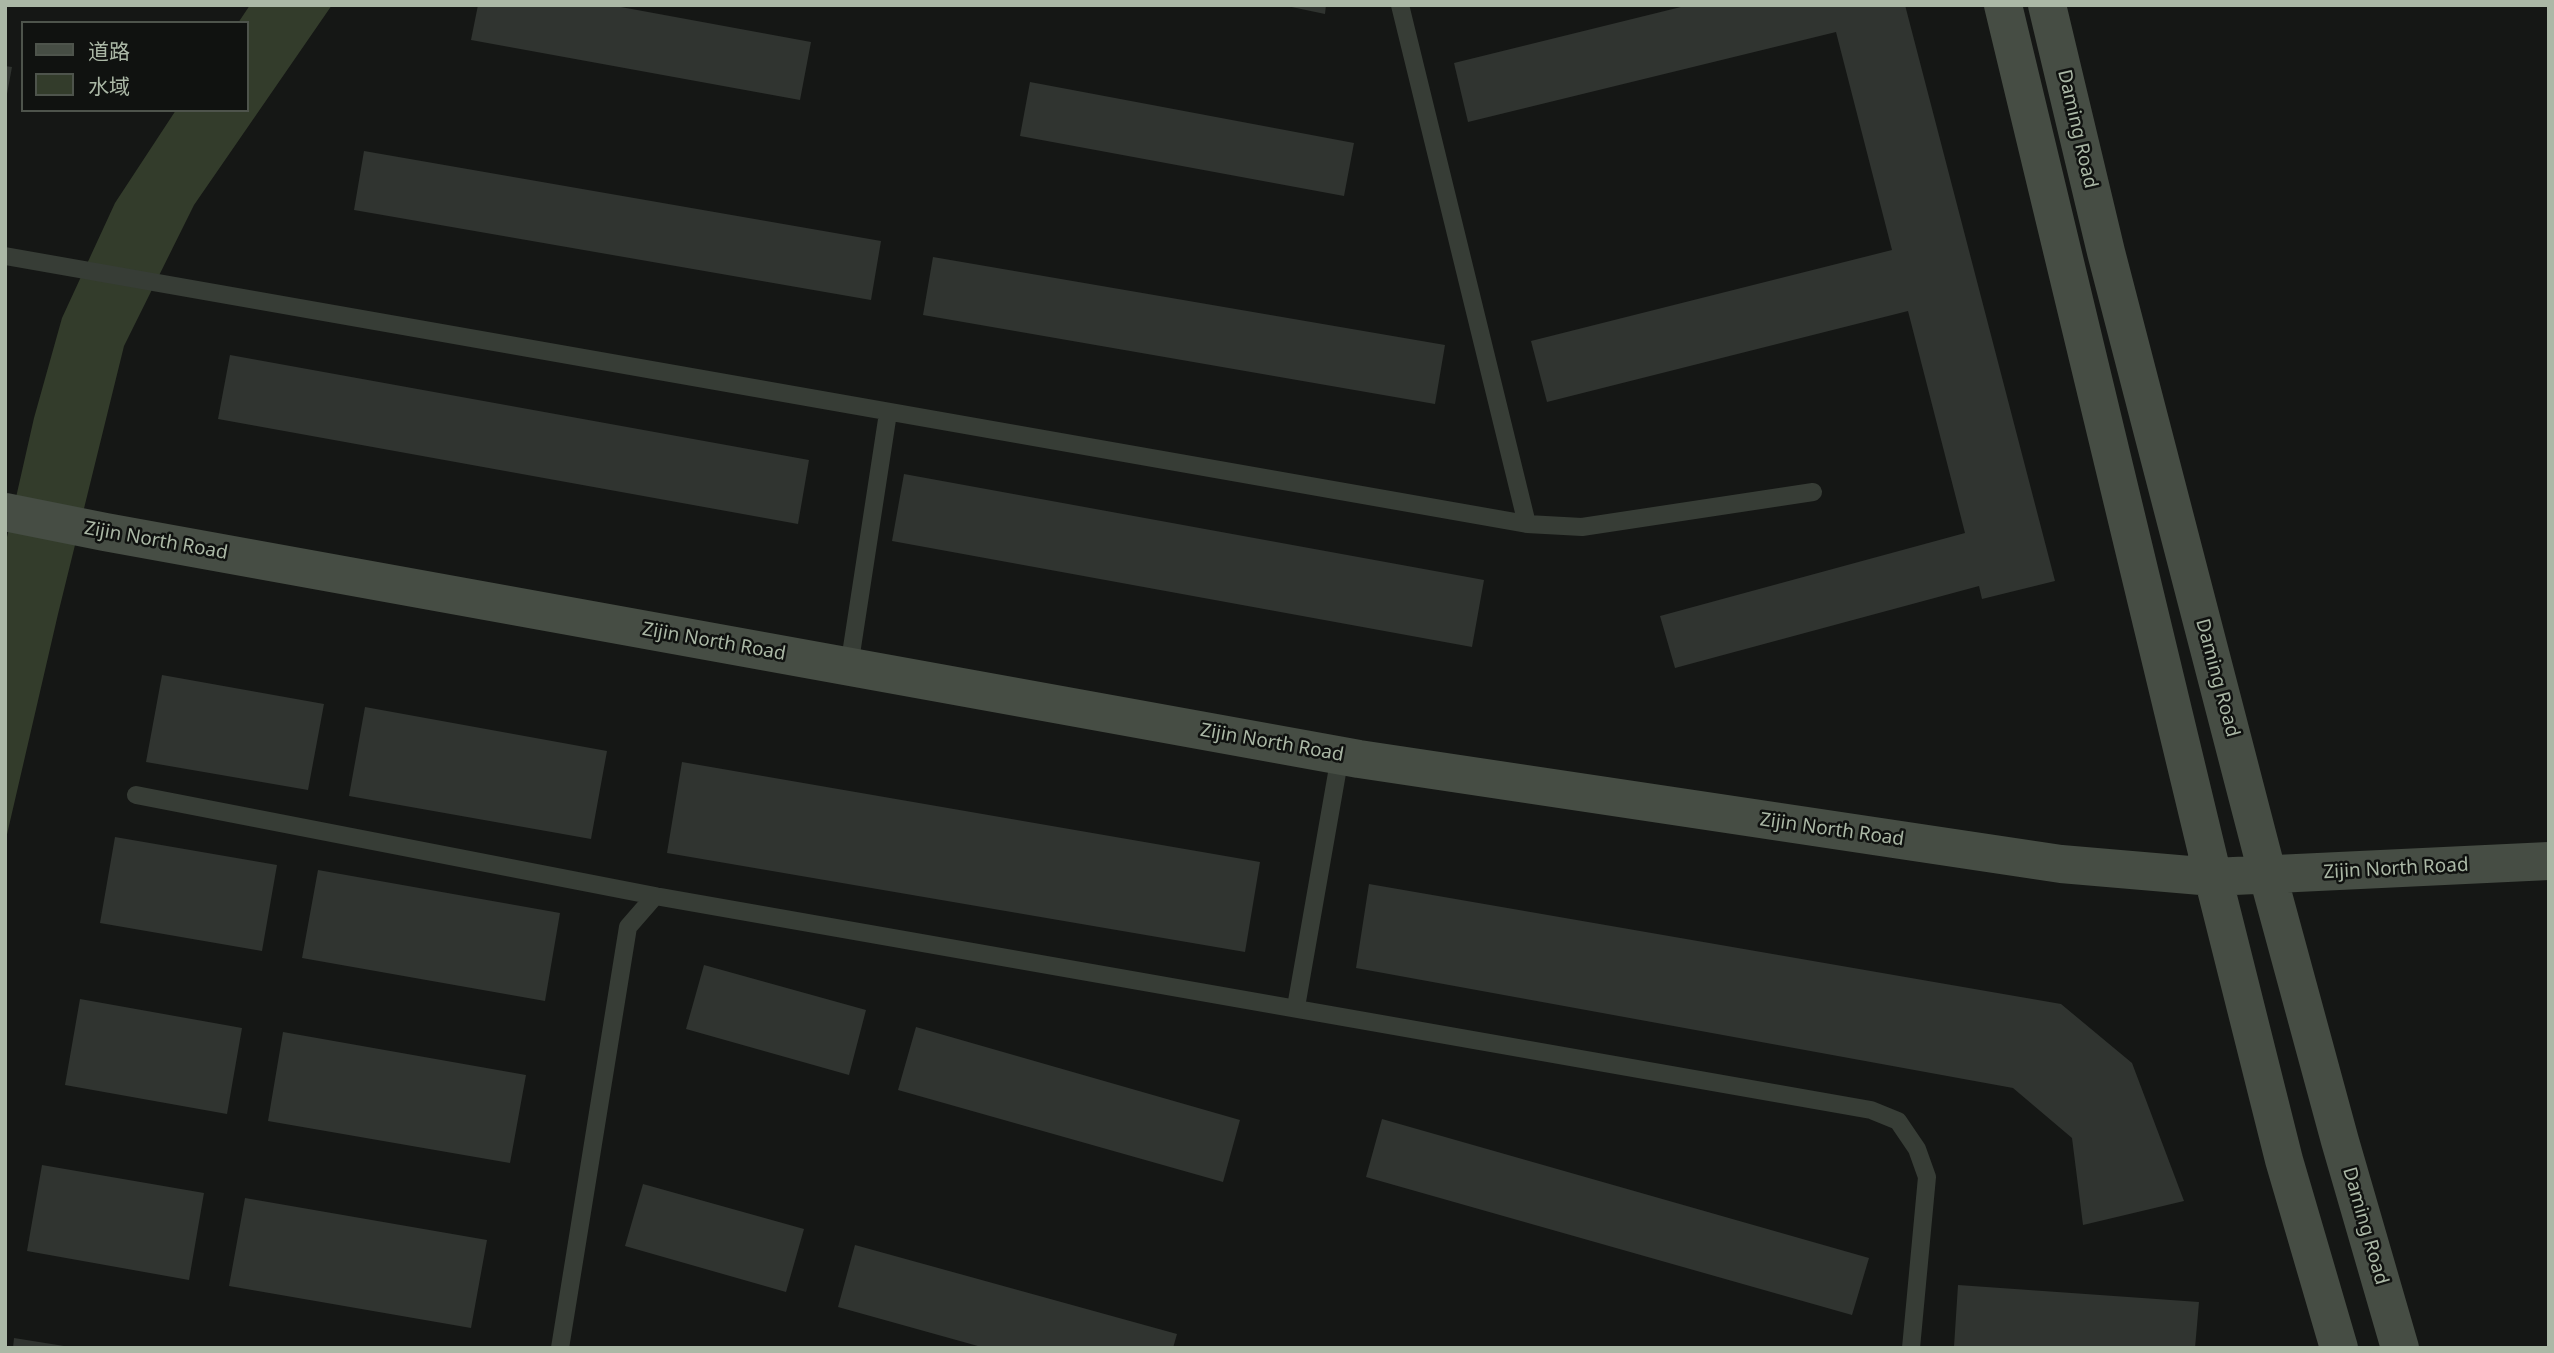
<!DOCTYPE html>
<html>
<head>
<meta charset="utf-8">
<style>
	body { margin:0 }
	#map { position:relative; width:2554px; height:1353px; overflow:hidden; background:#151715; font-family:"Noto Sans","Noto Sans SC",sans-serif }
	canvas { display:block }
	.frame { position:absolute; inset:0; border:7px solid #abb8a6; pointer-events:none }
	.legend { position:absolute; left:21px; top:21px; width:228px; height:91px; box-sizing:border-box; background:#101210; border:2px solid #4e544c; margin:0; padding:9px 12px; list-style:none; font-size:21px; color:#abb8a6 }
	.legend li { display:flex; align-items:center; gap:14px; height:35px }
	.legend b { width:35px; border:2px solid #4e544c }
</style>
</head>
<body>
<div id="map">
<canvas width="2554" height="1353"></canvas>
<div class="frame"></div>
<ul class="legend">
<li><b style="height:9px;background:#464d44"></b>道路</li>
<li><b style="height:19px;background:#333c2b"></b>水域</li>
</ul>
</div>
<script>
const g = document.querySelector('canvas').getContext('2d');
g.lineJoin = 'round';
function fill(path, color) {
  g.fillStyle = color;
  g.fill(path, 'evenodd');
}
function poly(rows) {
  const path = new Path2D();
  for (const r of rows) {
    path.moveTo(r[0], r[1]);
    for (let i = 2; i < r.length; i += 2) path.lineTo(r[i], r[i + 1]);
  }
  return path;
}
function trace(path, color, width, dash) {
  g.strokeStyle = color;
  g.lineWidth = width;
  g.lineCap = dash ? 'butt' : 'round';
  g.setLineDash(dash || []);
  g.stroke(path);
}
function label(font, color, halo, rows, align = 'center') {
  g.font = font + ' "Noto Sans",sans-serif';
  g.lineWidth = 5;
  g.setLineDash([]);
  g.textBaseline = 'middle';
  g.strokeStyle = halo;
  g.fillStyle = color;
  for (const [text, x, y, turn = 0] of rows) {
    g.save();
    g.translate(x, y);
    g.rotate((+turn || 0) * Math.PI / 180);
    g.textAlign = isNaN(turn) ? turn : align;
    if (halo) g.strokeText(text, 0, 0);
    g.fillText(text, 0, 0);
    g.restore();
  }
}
const water = poly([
	[250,5,332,5,194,205,124,346,58,614,5,843,5,546,34,418,62,318,115,203,176,110,247,110,247,23,238,23]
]);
const building = poly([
	[478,5,610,5,811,42,800,100,471,40],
	[1282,5,1326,5,1325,14],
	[1689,5,1905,5,2055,581,1982,599,1979,586,1675,668,1660,616,1965,533,1908,311,1547,402,1531,341,1892,250,1836,32,1468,122,1454,63],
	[5,66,12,67,7,94,5,94],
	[1030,82,1354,143,1344,196,1020,136],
	[364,151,881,241,871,300,354,210],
	[933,257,1445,345,1435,404,923,315],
	[230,355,809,460,798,524,218,419],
	[904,474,1484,580,1472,647,892,541],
	[162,675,324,704,308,790,146,762],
	[365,707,607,751,591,839,349,796],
	[682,762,1260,862,1245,952,667,853],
	[115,837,277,865,262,951,100,923],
	[318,870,560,913,545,1001,302,958],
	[1369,884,2061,1004,2132,1063,2184,1201,2083,1225,2072,1138,2013,1088,1356,968],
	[704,965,866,1010,849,1075,686,1029],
	[80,999,242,1028,227,1114,65,1085],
	[916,1027,1240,1120,1223,1182,898,1090],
	[283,1032,526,1075,510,1163,268,1121],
	[1382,1119,1869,1258,1852,1315,1366,1177],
	[42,1165,204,1193,189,1280,27,1251],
	[643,1184,804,1229,786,1292,625,1246],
	[245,1198,487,1240,471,1328,229,1286],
	[855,1245,1177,1334,1173,1348,985,1348,838,1307],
	[1958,1285,2199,1302,2195,1348,1954,1347],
	[14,1338,64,1346,64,1348,13,1348]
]);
const lane = poly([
	[1400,5,1527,524],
	[5,256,1527,524,1582,527,1813,492],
	[849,667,888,413],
	[136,795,655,896,1871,1110,1898,1121,1917,1149,1927,1177,1911,1348],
	[1296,1007,1340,756],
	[560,1348,628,927,655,896]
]);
const secondary = poly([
	[2003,5,2213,877,2284,1160,2339,1348],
	[2047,5,2106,252,2268,876,2340,1141,2400,1348],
	[5,512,105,532,1359,759,2061,864,2213,877,2549,861]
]);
const streetNames = [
	["Daming Road",2077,129,77],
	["Zijin North Road",156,541,10],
	["Zijin North Road",714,642,10],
	["Daming Road",2217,678,75],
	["Zijin North Road",1272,743,10],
	["Zijin North Road",1832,830,8],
	["Zijin North Road",2396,869,-3],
	["Daming Road",2365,1226,74]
];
fill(water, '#333c2b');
fill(building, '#303430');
trace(lane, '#373d36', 18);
trace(secondary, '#464d44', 38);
label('19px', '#abb8a6', '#101210', streetNames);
</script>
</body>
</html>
